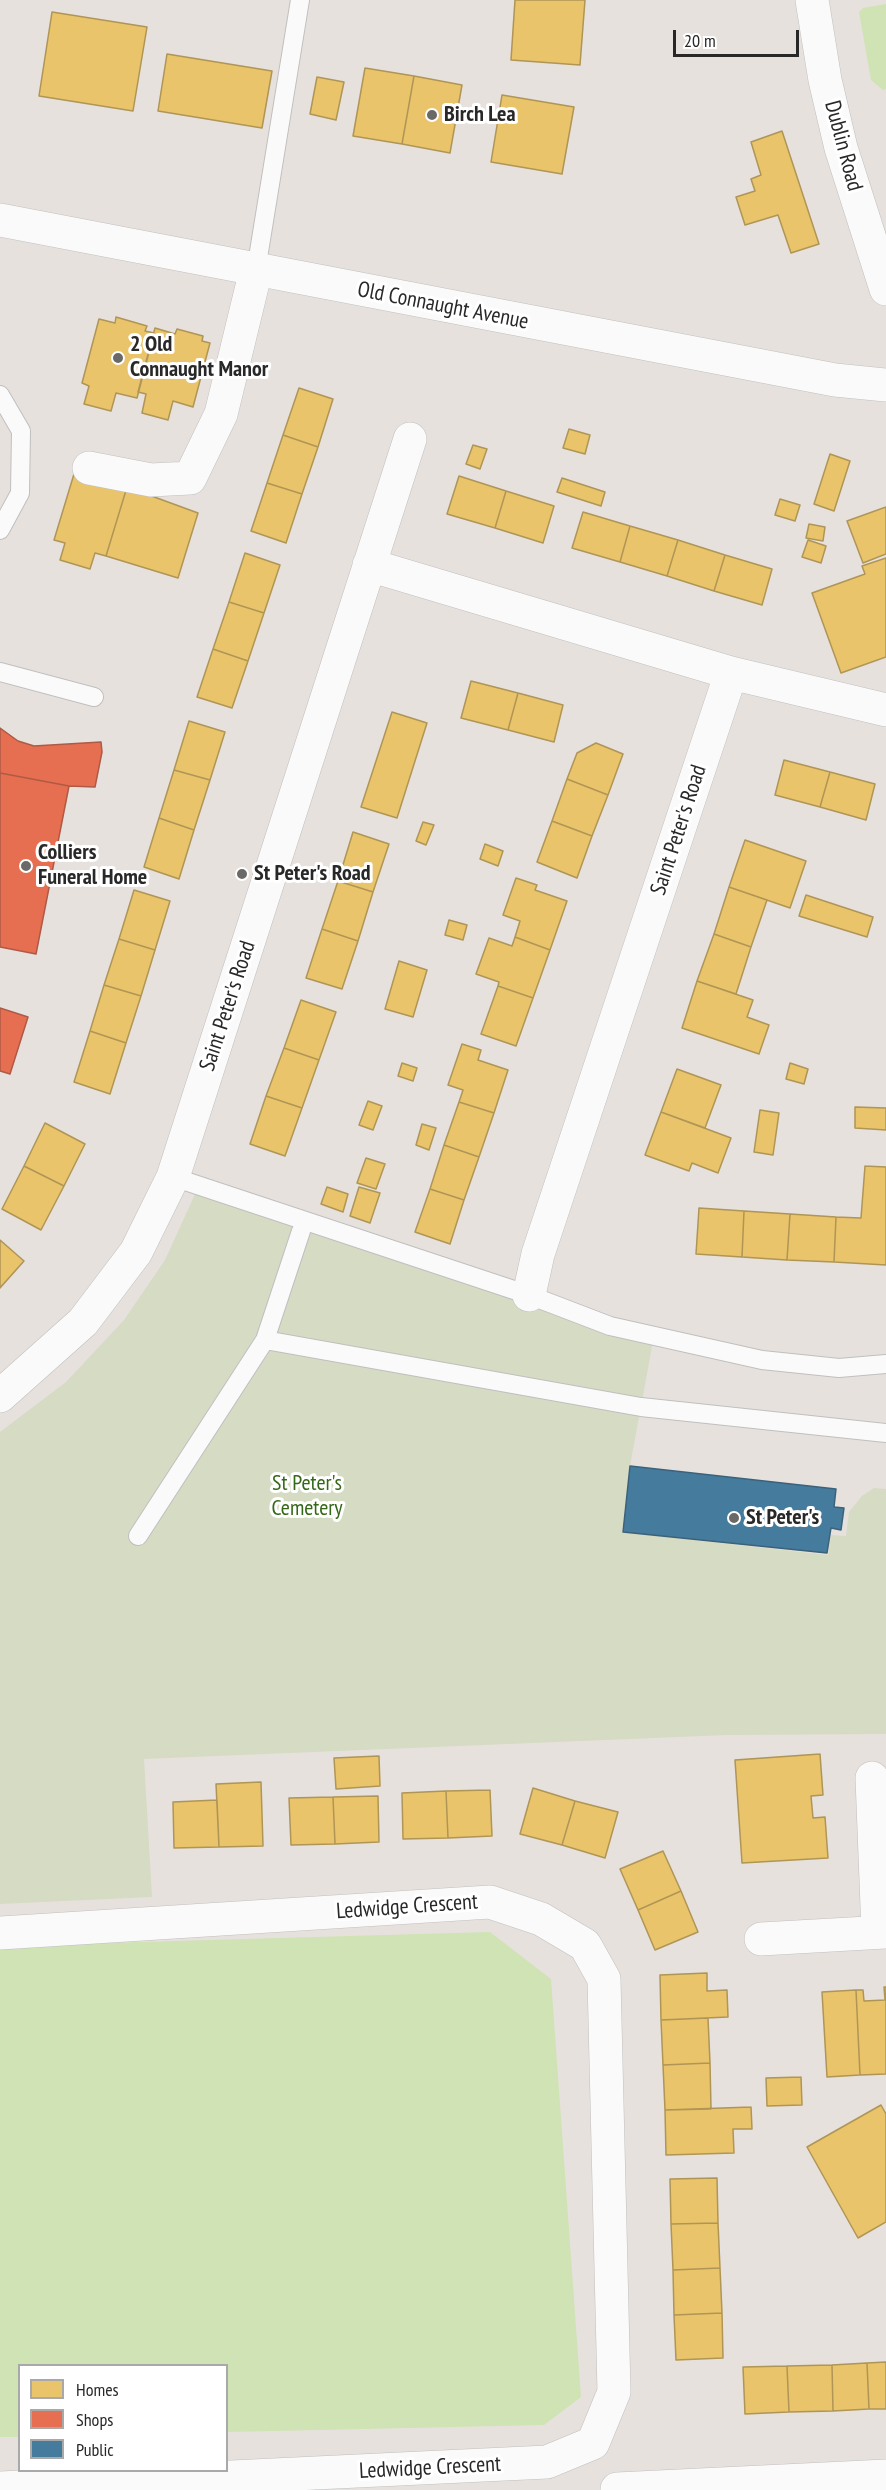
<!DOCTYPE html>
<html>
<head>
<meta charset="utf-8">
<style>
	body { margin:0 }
	#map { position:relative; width:886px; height:2490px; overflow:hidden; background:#e7e1dd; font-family:"PT Sans Narrow",sans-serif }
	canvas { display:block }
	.legend { position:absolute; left:18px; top:2364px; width:210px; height:108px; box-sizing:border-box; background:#fff; border:2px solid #a9a9a9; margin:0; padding:8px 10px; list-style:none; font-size:18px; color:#282828 }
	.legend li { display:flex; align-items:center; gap:12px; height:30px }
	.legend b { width:30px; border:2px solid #a9a9a9 }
	.scale { position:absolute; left:673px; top:30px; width:126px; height:27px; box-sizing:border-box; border:3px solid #282828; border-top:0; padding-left:8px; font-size:18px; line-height:21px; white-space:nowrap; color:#282828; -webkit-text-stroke:4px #fff; paint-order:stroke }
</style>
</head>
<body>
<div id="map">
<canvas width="886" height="2490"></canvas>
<ul class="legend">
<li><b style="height:16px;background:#e9c46a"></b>Homes</li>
<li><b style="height:16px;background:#e76f51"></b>Shops</li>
<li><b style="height:16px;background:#457b9d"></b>Public</li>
</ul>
<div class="scale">20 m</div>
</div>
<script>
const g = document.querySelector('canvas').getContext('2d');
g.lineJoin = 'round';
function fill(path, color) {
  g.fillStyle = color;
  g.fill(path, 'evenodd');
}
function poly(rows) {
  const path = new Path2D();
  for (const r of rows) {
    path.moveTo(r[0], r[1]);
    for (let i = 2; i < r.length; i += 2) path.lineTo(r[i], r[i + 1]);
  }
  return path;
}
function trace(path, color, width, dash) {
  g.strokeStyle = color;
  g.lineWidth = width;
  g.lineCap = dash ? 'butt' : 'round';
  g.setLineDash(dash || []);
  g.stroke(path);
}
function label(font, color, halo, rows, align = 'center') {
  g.font = font + ' "PT Sans Narrow",sans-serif';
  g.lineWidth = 6;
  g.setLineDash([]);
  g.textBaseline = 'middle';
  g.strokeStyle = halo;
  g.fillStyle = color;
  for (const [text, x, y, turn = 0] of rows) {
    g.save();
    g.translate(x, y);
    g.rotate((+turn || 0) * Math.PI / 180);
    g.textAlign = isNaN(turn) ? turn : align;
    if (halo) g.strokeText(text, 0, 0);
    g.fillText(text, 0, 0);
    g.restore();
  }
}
const green = poly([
	[886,4,886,89,883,90,871,80,859,12,863,8],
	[490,1932,551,1979,581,2397,544,2425,227,2432,226,2366,20,2366,19,2437,0,2437,0,1946]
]);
const cemetery = poly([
	[196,1192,653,1341,630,1466,622,1532,828,1555,831,1535,846,1536,849,1512,862,1496,874,1488,886,1489,886,1734,727,1735,144,1759,152,1897,0,1904,0,1432,66,1382,124,1320,165,1260]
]);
const homes = poly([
	[515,0,585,0,580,65,511,60,515,0],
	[52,12,147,27,133,111,39,96,52,12],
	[167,54,272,71,262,128,158,111,167,54],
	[365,68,414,76,402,144,353,136,365,68],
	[414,76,462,85,450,153,402,144,414,76],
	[317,77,344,82,336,120,310,114,317,77],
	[502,95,574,107,562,174,491,162,502,95],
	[782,131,819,244,791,253,778,215,745,225,736,197,755,191,751,179,761,175,751,142,782,131],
	[116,317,147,326,145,331,154,333,137,398,116,393,111,411,84,404,89,386,82,383,99,319,115,323,116,317],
	[155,328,175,334,177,329,203,336,202,341,210,343,193,407,173,401,168,420,142,413,146,394,138,392,155,328],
	[299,388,333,399,318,447,283,435,299,388],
	[569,429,590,435,585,454,563,448,569,429],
	[283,435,318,447,302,494,267,483,283,435],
	[473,445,487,449,480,469,466,464,473,445],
	[830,454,850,461,834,511,814,504,830,454],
	[74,474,127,487,106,556,95,553,90,569,60,560,65,543,54,540,74,474],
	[459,476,506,491,495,528,447,514,459,476],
	[562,478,605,492,601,506,557,492,562,478],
	[267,483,302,494,286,543,251,531,267,483],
	[127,487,198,513,178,578,106,556,127,487],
	[506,491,554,506,543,543,495,528,506,491],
	[780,499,800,505,795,521,775,515,780,499],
	[886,507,886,554,863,563,847,521,886,507],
	[583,512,630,526,620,562,572,548,583,512],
	[809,524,825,527,823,541,806,538,809,524],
	[630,526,678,540,667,576,620,562,630,526],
	[678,540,725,555,714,591,667,576,678,540],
	[808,540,826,546,821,563,802,557,808,540],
	[245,553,280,565,264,613,229,602,245,553],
	[725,555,772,569,762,605,714,591,725,555],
	[886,558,886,657,841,673,812,593,865,574,862,566,886,558],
	[229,602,264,613,248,661,213,649,229,602],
	[213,649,248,661,232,708,197,697,213,649],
	[471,681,518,693,508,730,461,718,471,681],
	[518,693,563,705,554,742,508,730,518,693],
	[392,712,427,723,397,818,361,807,392,712],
	[189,721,225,732,210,780,174,770,189,721],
	[596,743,623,754,608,795,567,779,577,753,596,743],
	[784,760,830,772,820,807,775,795,784,760],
	[174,770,210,780,194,830,159,818,174,770],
	[830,772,875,784,866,820,820,807,830,772],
	[567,779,608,795,592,836,552,821,567,779],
	[159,818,194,830,179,879,144,867,159,818],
	[552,821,592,836,577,878,537,862,552,821],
	[423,822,434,825,426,845,416,841,423,822],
	[353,832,389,844,373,892,338,881,353,832],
	[745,840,806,861,790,908,729,887,745,840],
	[485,844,503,851,498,866,480,859,485,844],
	[516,878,537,885,535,890,567,901,550,950,515,937,520,921,503,915,516,878],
	[338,881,373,892,358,941,322,929,338,881],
	[729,887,767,900,751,947,714,934,729,887],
	[134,890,170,901,155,950,119,939,134,890],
	[806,895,873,917,867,937,799,916,806,895],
	[449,920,467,925,463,940,445,935,449,920],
	[322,929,358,941,342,989,306,978,322,929],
	[714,934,751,947,736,994,697,981,714,934],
	[515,937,550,950,533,998,498,986,499,982,476,974,489,938,512,946,515,937],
	[119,939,155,950,141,996,104,985,119,939],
	[399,961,427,970,413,1017,385,1009,399,961],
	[697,981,753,1000,747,1017,769,1025,759,1054,682,1028,697,981],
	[104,985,141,996,126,1043,90,1031,104,985],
	[498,986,533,998,516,1046,481,1034,498,986],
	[301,1000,336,1012,319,1060,284,1048,301,1000],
	[90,1031,126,1043,110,1094,74,1082,90,1031],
	[462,1044,481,1050,478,1060,508,1070,494,1113,459,1102,463,1090,448,1085,462,1044],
	[284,1048,319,1060,302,1108,266,1096,284,1048],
	[402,1063,417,1068,413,1081,398,1076,402,1063],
	[790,1063,808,1069,804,1084,786,1079,790,1063],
	[677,1069,721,1085,705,1128,661,1112,677,1069],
	[266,1096,302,1108,285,1156,250,1144,266,1096],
	[368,1101,382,1106,373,1130,359,1125,368,1101],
	[459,1102,494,1113,479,1157,444,1145,459,1102],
	[855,1107,886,1108,886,1130,855,1128,855,1107],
	[760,1110,779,1113,773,1155,754,1152,760,1110],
	[661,1112,731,1138,718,1173,692,1163,689,1171,645,1155,661,1112],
	[45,1123,85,1144,64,1186,24,1166,45,1123],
	[422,1124,436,1128,429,1150,416,1145,422,1124],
	[444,1145,479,1157,464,1200,430,1189,444,1145],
	[366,1158,385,1164,376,1189,357,1183,366,1158],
	[24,1166,64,1186,41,1230,2,1209,24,1166],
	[865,1166,886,1167,886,1265,834,1262,836,1217,861,1218,865,1166],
	[327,1187,348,1194,343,1212,321,1204,327,1187],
	[359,1187,380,1193,370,1223,350,1216,359,1187],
	[430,1189,464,1200,450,1244,415,1232,430,1189],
	[699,1208,744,1211,742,1257,696,1254,699,1208],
	[744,1211,790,1214,787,1260,742,1257,744,1211],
	[790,1214,836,1217,834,1262,787,1260,790,1214],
	[0,1240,24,1261,0,1288,0,1240],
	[820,1754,823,1795,811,1796,813,1818,825,1817,828,1858,742,1863,735,1760,820,1754],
	[379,1756,380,1786,336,1789,334,1758,379,1756],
	[261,1782,263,1846,219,1847,216,1784,261,1782],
	[533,1788,575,1801,562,1845,520,1834,533,1788],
	[490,1790,492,1836,448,1838,446,1791,490,1790],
	[446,1791,448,1838,403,1839,402,1793,446,1791],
	[378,1796,379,1842,335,1844,333,1797,378,1796],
	[333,1797,335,1844,291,1845,289,1798,333,1797],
	[217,1800,219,1847,174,1848,173,1802,217,1800],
	[575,1801,618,1812,605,1858,562,1845,575,1801],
	[663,1851,681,1891,638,1910,620,1869,663,1851],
	[681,1891,698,1932,655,1950,638,1910,681,1891],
	[707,1973,707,1991,727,1990,728,2017,661,2020,660,1975,707,1973],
	[884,1987,886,1987,886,2074,860,2075,856,1990,863,1990,864,2001,885,2000,884,1987],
	[856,1990,860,2075,827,2077,822,1992,856,1990],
	[708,2018,710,2063,663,2065,661,2020,708,2018],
	[710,2063,711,2109,665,2110,663,2065,710,2063],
	[801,2077,802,2105,767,2106,766,2078,801,2077],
	[881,2105,886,2114,886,2222,858,2238,807,2147,881,2105],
	[751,2107,752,2129,733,2129,734,2153,666,2155,665,2110,751,2107],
	[717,2178,718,2223,671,2224,670,2179,717,2178],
	[718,2223,720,2268,673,2270,671,2224,718,2223],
	[720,2268,722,2313,674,2315,673,2270,720,2268],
	[722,2313,723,2358,676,2360,674,2315,722,2313],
	[886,2362,886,2409,869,2409,867,2363,886,2362],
	[867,2363,869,2409,833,2411,832,2365,867,2363],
	[832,2365,833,2411,789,2412,787,2366,832,2365],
	[787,2366,789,2412,745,2414,743,2367,787,2366]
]);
const shops = poly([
	[0,728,18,741,34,746,101,742,102,752,95,787,69,786,0,773,0,728],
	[0,773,69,786,36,954,0,947,0,773],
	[0,1008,28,1017,10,1074,0,1071,0,1008]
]);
const public = poly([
	[630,1466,836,1489,834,1507,844,1508,841,1530,831,1528,827,1553,623,1532,630,1466]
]);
const service = poly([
	[256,270,300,0],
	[0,395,21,431,20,493,0,530],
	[0,672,94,697],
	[173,1177,529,1295,610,1326,762,1360,839,1368,886,1364],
	[265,1340,641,1407,886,1433],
	[138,1536,265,1340,301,1231]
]);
const minor = poly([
	[89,468,151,480,190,478,221,414,256,270],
	[369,565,731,673,886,710],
	[529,1295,538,1254,731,673],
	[0,1396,83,1322,136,1252,173,1177,410,439],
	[872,1778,878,1932],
	[0,1933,490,1902,541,1919,585,1945,604,1979,614,2392,593,2443,547,2462,0,2488],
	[761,1939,886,1932],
	[617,2489,886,2476]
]);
const tertiary = poly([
	[0,220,835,380,886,385]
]);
const secondary = poly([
	[812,0,825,80,841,148,886,289]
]);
const markers = [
	[432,115,6,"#6b6967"],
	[118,358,6,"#6b6967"],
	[26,866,6,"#6b6967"],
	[242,874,6,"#6b6967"],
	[734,1518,6,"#6b6967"]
];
const poiNames = [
	["Birch Lea",444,115],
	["2 Old",130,345],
	["Connaught Manor",130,370],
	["Colliers",38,853],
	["Funeral Home",38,878],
	["St Peter's Road",254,874],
	["St Peter's",746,1518]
];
const streetNames = [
	["Dublin Road",843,146,75],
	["Old Connaught Avenue",443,306,11],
	["Saint Peter's Road",679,830,-72],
	["Saint Peter's Road",228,1006,-72],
	["Ledwidge Crescent",407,1907,-4],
	["Ledwidge Crescent",430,2468,-3]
];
const parkNames = [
	["St Peter's",307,1484],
	["Cemetery",307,1509]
];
fill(green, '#cfe3b4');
fill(cemetery, '#d6dbc4');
fill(homes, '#e9c46a');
trace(homes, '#af9556', 1.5);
fill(shops, '#e76f51');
trace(shops, '#ae5a45', 1.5);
fill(public, '#457b9d');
trace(public, '#3c627a', 1.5);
trace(service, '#c0bfbf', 20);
trace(minor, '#c0bfbf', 34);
trace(tertiary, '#c0bfbf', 34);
trace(secondary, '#c0bfbf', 34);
trace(service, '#fbfafa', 18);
trace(minor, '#fbfafa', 33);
trace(tertiary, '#fbfafa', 33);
trace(secondary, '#fbfafa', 33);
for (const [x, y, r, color] of markers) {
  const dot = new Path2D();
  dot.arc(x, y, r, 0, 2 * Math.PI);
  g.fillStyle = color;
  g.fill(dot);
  trace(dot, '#fff', 2);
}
label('bold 22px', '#282828', '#fff', poiNames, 'left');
label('22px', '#282828', '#fff', streetNames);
label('22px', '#346716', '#fff', parkNames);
</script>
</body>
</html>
